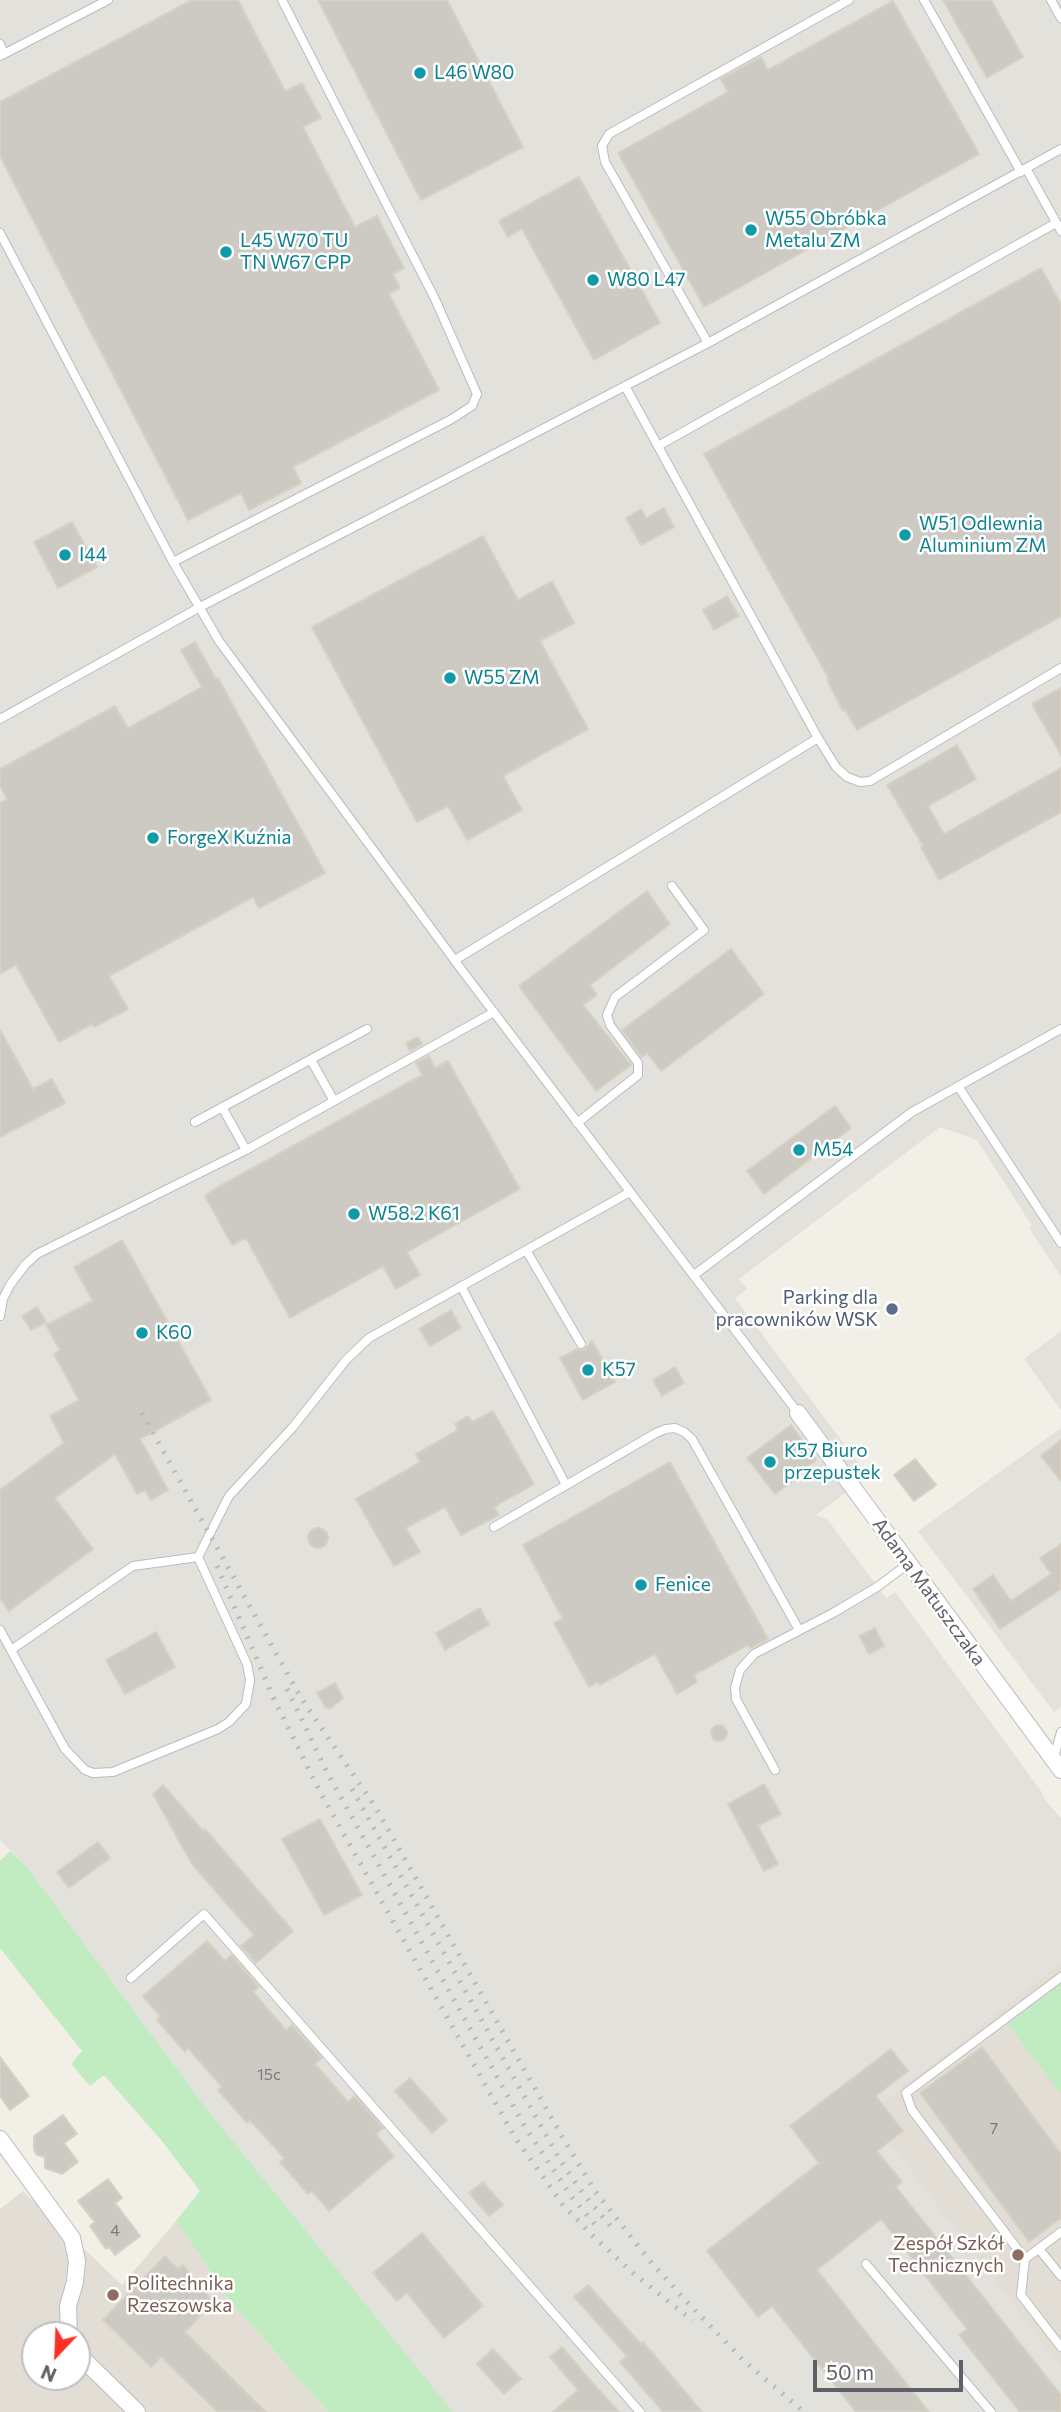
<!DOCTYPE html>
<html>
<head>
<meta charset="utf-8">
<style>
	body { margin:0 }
	#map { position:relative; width:1061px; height:2412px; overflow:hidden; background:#f1efe6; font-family:Commissioner,sans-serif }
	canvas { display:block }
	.north { position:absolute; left:21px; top:2321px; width:70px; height:70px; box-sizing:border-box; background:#fff; border:2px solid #bfc0c3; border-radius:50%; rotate:203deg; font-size:19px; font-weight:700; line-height:28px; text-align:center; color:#5e6268 }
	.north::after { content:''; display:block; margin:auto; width:24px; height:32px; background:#fb3123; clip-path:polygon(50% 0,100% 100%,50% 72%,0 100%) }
	.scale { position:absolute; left:813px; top:2360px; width:150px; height:32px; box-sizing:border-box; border:4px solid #5e6268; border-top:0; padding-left:9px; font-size:21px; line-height:24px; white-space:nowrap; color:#5e6268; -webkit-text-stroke:5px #fff; paint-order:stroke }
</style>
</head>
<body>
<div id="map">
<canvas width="1061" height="2412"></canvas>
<div class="north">N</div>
<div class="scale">50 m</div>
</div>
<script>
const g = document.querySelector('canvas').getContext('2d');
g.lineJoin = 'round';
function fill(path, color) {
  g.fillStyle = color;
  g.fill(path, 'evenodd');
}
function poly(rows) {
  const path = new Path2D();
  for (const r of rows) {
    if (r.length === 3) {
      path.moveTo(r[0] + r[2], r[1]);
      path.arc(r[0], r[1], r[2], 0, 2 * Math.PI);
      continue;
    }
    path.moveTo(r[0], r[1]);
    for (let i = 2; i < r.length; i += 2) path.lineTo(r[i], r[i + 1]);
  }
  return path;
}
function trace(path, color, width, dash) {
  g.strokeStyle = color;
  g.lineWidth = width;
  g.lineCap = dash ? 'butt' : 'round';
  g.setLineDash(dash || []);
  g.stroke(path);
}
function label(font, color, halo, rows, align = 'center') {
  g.font = font + ' Commissioner,sans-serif';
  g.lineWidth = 5;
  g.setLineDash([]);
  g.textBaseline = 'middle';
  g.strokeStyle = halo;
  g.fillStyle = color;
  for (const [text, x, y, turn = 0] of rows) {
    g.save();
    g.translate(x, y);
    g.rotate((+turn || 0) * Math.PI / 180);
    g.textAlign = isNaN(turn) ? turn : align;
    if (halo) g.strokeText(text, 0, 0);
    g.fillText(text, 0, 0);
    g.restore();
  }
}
const industrial = poly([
	[0,0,1061,0,1061,1276,1029,1228,1032,1226,977,1140,940,1127,739,1279,747,1289,735,1298,868,1476,816,1515,827,1519,886,1598,895,1592,1041,1791,1045,1800,1061,1818,1061,1962,867,2114,1061,2368,1061,2412,452,2412,206,2108,27,1867,0,1840],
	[1061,1331,1061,1410,1024,1359],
	[1061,1428,1061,1707,1054,1712,918,1531]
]);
const education = poly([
	[1061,1962,1061,2368,867,2114],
	[23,2191,122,2285,176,2221,233,2304,328,2412,0,2412,0,2209],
	[35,2335,77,2335,77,2377,35,2377]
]);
const green = poly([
	[10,1851,27,1867,206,2108,453,2412,328,2412,233,2304,176,2221,200,2191,162,2141,104,2075,90,2086,71,2064,82,2051,0,1948,0,1861],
	[1061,1984,1061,2094,1008,2024]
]);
const building = poly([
	[192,0,238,0,285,91,302,83,321,118,303,127,355,227,377,216,404,268,393,274,400,288,389,294,439,390,293,467,301,483,249,510,241,493,188,520,0,156,0,102,192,0],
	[318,0,447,0,523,147,421,200,318,0],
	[943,0,991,0,1023,57,987,78,943,0],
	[893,1,979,154,704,307,618,153,728,92,721,79,761,57,768,70,893,1],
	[579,177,660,323,594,360,522,229,508,237,499,221,579,177],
	[1041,268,1061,304,1061,616,857,730,845,710,843,711,827,680,829,679,704,454,1041,268],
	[664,508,674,527,641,545,626,518,641,509,646,518,664,508],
	[72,522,97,567,58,588,34,542,72,522],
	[483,536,518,600,552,581,574,623,540,641,588,729,503,776,522,810,467,840,448,806,417,822,312,627,483,536],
	[727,596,739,616,714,630,703,610,727,596],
	[195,642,216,679,218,678,325,873,259,908,253,897,109,976,128,1009,94,1027,92,1024,59,1042,16,965,0,974,0,803,7,799,0,786,0,769,115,706,128,728,202,687,181,650,195,642],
	[1061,688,1061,755,1032,704,1061,688],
	[957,745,976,779,928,806,944,834,1061,768,1061,812,939,880,921,847,923,846,887,785,957,745],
	[647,891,670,924,590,985,597,995,583,1005,631,1065,596,1091,519,986,647,891],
	[731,949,764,994,661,1071,647,1053,642,1057,622,1030,731,949],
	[0,1030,33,1089,52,1079,65,1103,0,1137,0,1030],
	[418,1037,422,1044,410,1051,406,1043,418,1037],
	[429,1056,435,1068,448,1061,520,1189,407,1252,420,1275,396,1289,383,1266,290,1318,246,1238,232,1245,205,1196,218,1187,422,1075,416,1063,429,1056],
	[835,1106,851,1128,764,1194,747,1171,835,1106],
	[122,1240,211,1400,140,1439,168,1490,151,1500,145,1490,137,1494,115,1454,55,1498,93,1549,9,1611,0,1598,0,1490,64,1443,50,1416,79,1400,54,1354,60,1350,46,1325,93,1301,74,1267,122,1240],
	[37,1307,46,1322,31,1330,22,1316,37,1307],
	[451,1310,461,1328,430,1346,419,1329,451,1310],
	[592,1341,615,1382,583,1400,560,1358,577,1349,584,1350,592,1341],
	[675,1367,684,1383,662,1396,653,1380,675,1367],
	[493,1411,534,1484,494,1507,499,1515,461,1535,445,1507,406,1528,420,1552,394,1566,356,1499,420,1462,416,1454,458,1430,455,1424,468,1416,472,1422,493,1411],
	[791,1425,816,1460,792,1478,794,1480,775,1494,747,1458,791,1425],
	[1061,1440,1061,1481,1041,1456,1061,1440],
	[915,1459,936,1485,914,1501,894,1475,915,1459],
	[670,1462,768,1639,750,1648,748,1645,694,1675,697,1682,677,1694,655,1654,600,1685,598,1682,589,1687,554,1623,563,1619,523,1545,670,1462],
	[318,1538,10],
	[1061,1544,1061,1589,1000,1629,973,1589,993,1575,1011,1601,1051,1574,1040,1558,1061,1544],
	[480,1608,489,1625,445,1650,436,1633,480,1608],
	[875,1628,884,1646,869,1654,859,1636,875,1628],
	[156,1632,175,1667,125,1694,106,1660,156,1632],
	[335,1683,343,1698,330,1709,329,1707,326,1708,317,1693,335,1683],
	[719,1733,8],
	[764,1784,781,1814,758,1826,778,1864,764,1871,728,1804,764,1784],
	[163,1785,203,1831,205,1829,293,1931,256,1963,241,1946,254,1935,192,1864,153,1794,163,1785],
	[320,1819,362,1895,324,1915,282,1839,320,1819],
	[98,1842,110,1858,69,1888,57,1872,98,1842],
	[207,1941,225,1961,231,1955,259,1987,253,1992,286,2030,292,2025,322,2058,315,2064,348,2102,355,2096,383,2128,376,2134,394,2156,329,2211,312,2191,308,2194,280,2162,284,2158,250,2120,247,2123,218,2090,222,2087,188,2048,185,2052,157,2020,160,2016,143,1996,207,1941],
	[982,2047,1061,2154,1061,2218,1029,2242,920,2093,982,2047],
	[891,2049,908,2071,876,2096,903,2131,877,2151,902,2182,896,2187,1061,2395,1061,2412,1020,2412,959,2335,967,2329,881,2219,817,2270,929,2412,856,2412,772,2306,758,2317,707,2251,819,2163,790,2126,891,2049],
	[0,2057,29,2096,10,2110,0,2096,0,2057],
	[410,2078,447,2120,432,2133,395,2091,410,2078],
	[63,2115,77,2134,64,2143,78,2162,62,2174,45,2168,45,2157,37,2155,34,2150,34,2136,63,2115],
	[108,2179,122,2198,115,2203,140,2236,115,2255,109,2247,106,2249,90,2226,95,2222,78,2201,108,2179],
	[483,2182,503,2205,489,2216,469,2193,483,2182],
	[422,2233,483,2306,444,2338,407,2293,397,2301,373,2273,422,2233],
	[165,2256,178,2269,183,2265,213,2302,185,2332,266,2412,218,2412,161,2357,151,2367,103,2320,165,2256],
	[588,2285,641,2344,643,2342,702,2412,663,2412,620,2362,627,2356,574,2297,588,2285],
	[562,2347,590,2380,619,2412,553,2412,578,2390,550,2357,562,2347],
	[493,2349,521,2379,504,2394,477,2364,493,2349]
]);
const lane = poly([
	[924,0,1021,172],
	[1051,0,1061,18],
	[0,44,4,54],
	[0,56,108,0],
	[1027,170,1061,231],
	[0,233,173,562,219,641,461,969,798,1413],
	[708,343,605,162,602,146,609,134,849,0],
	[658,446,1056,223],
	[173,562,450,420,472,406,477,394,435,299,282,0],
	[0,719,200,607,708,343,1061,149],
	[818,738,836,767,847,777,860,782,870,781,1061,668],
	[455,960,818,738,625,386],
	[311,1060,334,1101],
	[958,1086,1061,1243],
	[222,1107,246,1150],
	[195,1122,367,1029],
	[577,1123,638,1075,638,1063,610,1025,607,1015,615,997,704,930,672,886],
	[526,1250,581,1344],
	[694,1275,912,1112,1061,1029],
	[461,1286,566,1485],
	[0,1316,3,1299,10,1285,25,1265,37,1254,246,1150,494,1012],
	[494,1527,656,1433,666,1429,675,1428,684,1432,692,1439,799,1630],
	[0,1630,65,1749,85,1770,93,1773,113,1772,218,1729,229,1722,246,1704,250,1680,247,1664,198,1557,229,1496,293,1427,346,1360,369,1338,630,1192],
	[11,1650,133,1566,198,1557],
	[1054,1757,1061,1732],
	[775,1770,736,1699,735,1688,740,1670,754,1654,833,1613,877,1587,908,1564],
	[131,1978,204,1914,640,2412],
	[1061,2232,1025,2259,1021,2295,1061,2347],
	[1039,2249,1061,2276],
	[1025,2259,912,2110,906,2093,1061,1977],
	[866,2264,991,2412]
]);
const street = poly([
	[798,1413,1061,1770],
	[0,2139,72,2238,77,2261,75,2282,68,2306,69,2335],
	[77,2353,137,2412]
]);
const rail = poly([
	[142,1413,301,1698,376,1808,564,2140,595,2191,650,2261,688,2303,743,2360,804,2412],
	[217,1566,273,1697,319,1790,514,2136,563,2205,593,2236,633,2273,693,2321],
	[287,1689,329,1776,525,2127,571,2196,597,2227],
	[352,1789,560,2160,582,2192,612,2228]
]);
const markers = [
	[420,73,7,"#0f9aa8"],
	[751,230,7,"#0f9aa8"],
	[226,252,7,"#0f9aa8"],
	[593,280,7,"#0f9aa8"],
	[905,535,7,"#0f9aa8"],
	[65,555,7,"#0f9aa8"],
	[450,678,7,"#0f9aa8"],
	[153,838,7,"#0f9aa8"],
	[799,1150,7,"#0f9aa8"],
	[354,1214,7,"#0f9aa8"],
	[892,1309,7,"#5c6f8a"],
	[142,1333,7,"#0f9aa8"],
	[588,1370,7,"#0f9aa8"],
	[770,1462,7,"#0f9aa8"],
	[641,1585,7,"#0f9aa8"],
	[1018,2255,7,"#8d6e63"],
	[113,2295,7,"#8d6e63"]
];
const numberNames = [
	["15c",269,2075],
	["7",994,2129],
	["4",115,2231]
];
const cultureNames = [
	["L46 W80",434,73],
	["W55 Obróbka",765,219],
	["Metalu ZM",765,241],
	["L45 W70 TU",240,241],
	["TN W67 CPP",240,263],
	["W80 L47",607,280],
	["W51 Odlewnia",919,524],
	["Aluminium ZM",919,546],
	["I44",79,555],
	["W55 ZM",464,678],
	["ForgeX Kuźnia",167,838],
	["M54",813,1150],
	["W58.2 K61",368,1214],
	["K60",156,1333],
	["K57",602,1370],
	["K57 Biuro",784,1451],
	["przepustek",784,1473],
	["Fenice",655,1585]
];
const serviceNames = [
	["Parking dla",878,1298],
	["pracowników WSK",878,1320]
];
const streetNames = [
	["Adama Matuszczaka",929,1592,54]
];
const educationNames = [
	["Zespół Szkół",1004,2244],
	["Technicznych",1004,2266],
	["Politechnika",127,2284,"left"],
	["Rzeszowska",127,2306,"left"]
];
fill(industrial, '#e2e1db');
fill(education, '#e2ded5');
fill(green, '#c1ebc1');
fill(building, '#cdcac3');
trace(building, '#d7d1c4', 2);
trace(lane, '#b9bcc1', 10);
trace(street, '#b9bcc1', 18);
trace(lane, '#fff', 8);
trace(street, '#fff', 16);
trace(rail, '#b7b8b9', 5, [2, 9]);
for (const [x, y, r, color] of markers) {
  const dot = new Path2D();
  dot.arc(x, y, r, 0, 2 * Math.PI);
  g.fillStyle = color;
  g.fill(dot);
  trace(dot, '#fff', 2.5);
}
label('16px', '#7a7c7f', null, numberNames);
label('19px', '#0d838f', '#fff', cultureNames, 'left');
label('19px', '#4e5e75', '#fff', serviceNames, 'right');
label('19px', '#5e6268', '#fff', streetNames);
label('19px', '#785e54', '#fff', educationNames, 'right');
</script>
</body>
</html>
